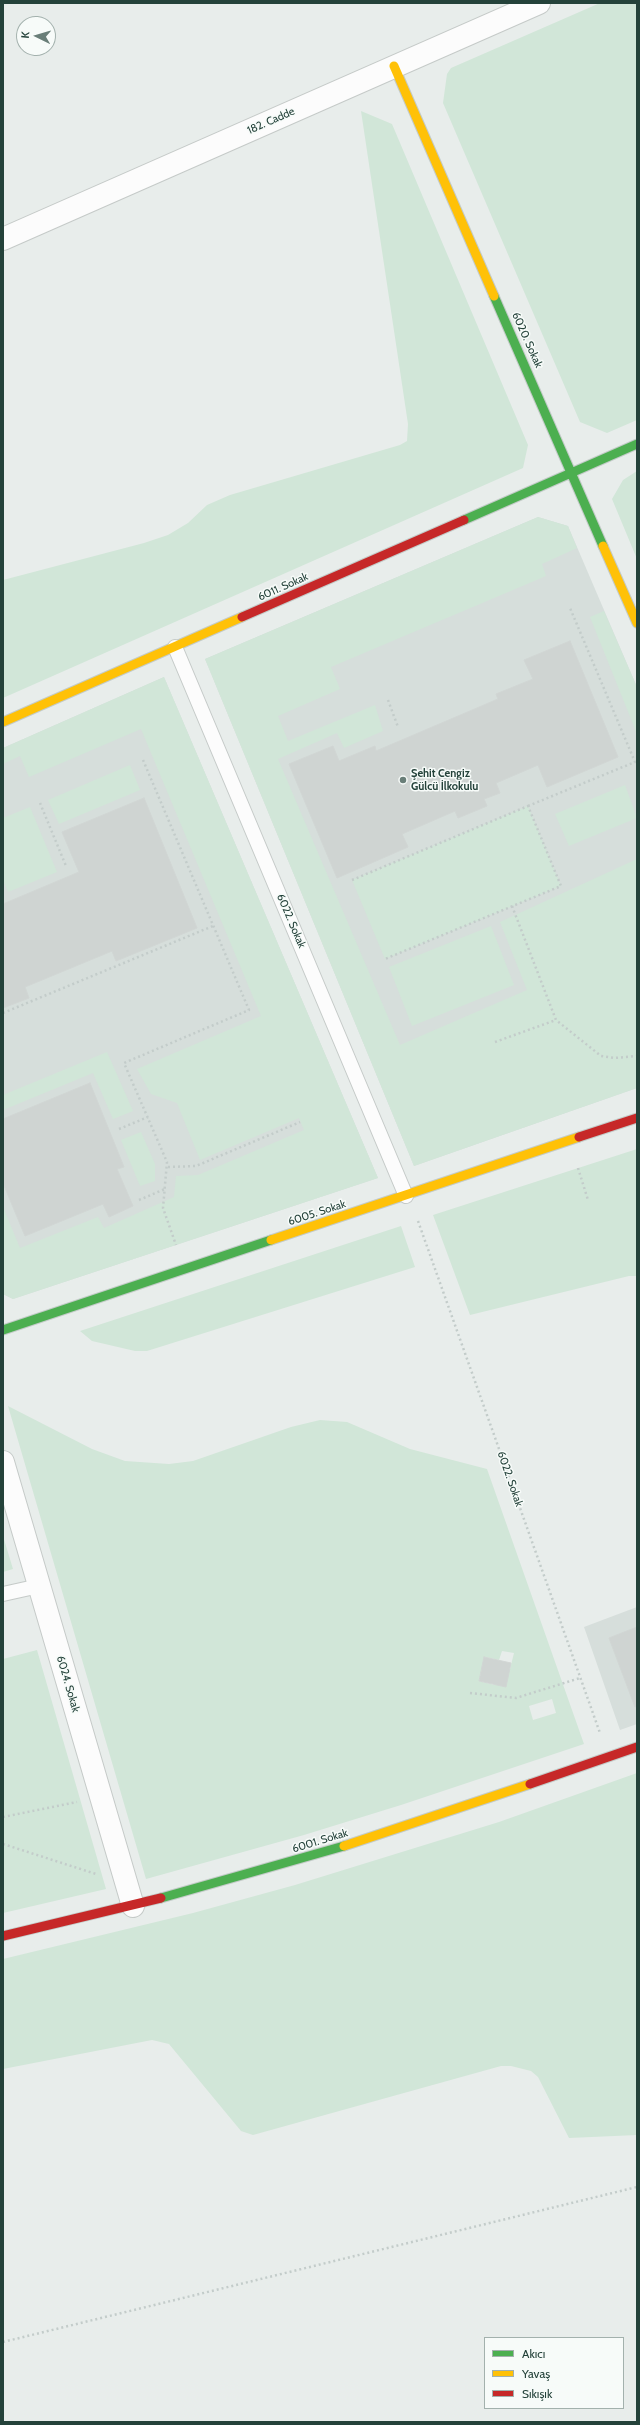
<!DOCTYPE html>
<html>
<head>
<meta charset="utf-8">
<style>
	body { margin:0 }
	#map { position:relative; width:640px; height:2425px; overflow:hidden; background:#e8edeb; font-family:Cabin,sans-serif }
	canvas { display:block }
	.frame { position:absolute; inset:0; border:4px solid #24423a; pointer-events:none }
	.legend { position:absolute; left:484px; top:2337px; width:140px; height:72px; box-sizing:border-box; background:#f7fbf9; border:1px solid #a3b1ad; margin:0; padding:5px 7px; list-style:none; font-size:12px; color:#24423a }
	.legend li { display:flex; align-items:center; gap:8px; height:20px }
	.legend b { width:20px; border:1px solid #a3b1ad }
	.north { position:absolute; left:16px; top:16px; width:40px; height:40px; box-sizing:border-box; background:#f7fbf9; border:1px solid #a3b1ad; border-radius:50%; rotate:275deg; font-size:11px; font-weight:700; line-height:16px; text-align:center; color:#24423a }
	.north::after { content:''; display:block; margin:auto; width:14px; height:18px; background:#697e78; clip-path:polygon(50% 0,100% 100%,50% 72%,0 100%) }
</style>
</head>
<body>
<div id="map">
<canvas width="640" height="2425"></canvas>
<div class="frame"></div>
<ul class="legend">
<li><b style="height:5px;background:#4caf50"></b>Akıcı</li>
<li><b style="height:5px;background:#ffc107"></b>Yavaş</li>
<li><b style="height:5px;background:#c62828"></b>Sıkışık</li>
</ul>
<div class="north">K</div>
</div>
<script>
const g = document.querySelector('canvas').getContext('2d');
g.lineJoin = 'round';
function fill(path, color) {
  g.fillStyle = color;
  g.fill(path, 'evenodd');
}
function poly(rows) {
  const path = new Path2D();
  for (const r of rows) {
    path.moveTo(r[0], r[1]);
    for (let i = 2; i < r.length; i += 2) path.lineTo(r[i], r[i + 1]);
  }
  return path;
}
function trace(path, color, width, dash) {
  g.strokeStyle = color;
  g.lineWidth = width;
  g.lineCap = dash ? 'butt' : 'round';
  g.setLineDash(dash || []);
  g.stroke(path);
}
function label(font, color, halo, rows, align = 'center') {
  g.font = font + ' Cabin,sans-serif';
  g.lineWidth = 3;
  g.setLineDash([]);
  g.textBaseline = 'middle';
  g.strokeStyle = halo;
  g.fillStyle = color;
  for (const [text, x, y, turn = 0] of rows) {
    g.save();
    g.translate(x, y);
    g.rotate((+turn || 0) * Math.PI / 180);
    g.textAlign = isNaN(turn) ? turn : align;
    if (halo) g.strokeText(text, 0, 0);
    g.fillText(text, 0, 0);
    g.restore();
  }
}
const built = poly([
	[538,517,568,526,637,687,637,1088,414,1166,205,659],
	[164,677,378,1178,13,1299,3,1294,3,748],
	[637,1607,637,1724,620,1730,584,1627]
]);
const green = poly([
	[600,3,637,3,637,420,607,433,580,422,443,103,447,74,451,68],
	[361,111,392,124,528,445,523,468,3,698,3,580,144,543,168,535,188,523,207,505,230,495,400,445,407,441,408,424],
	[637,471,637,559,612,499,623,480],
	[538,517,568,526,577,548,542,564,546,576,331,667,340,689,278,716,288,741,375,705,383,731,344,748,337,733,278,759,400,1045,527,990,500,922,637,859,637,1088,414,1166,205,659],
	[604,611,637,687,637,734,590,617],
	[164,677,378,1178,13,1299,3,1294,3,1207,20,1248,98,1217,104,1228,174,1197,176,1176,198,1175,304,1130,299,1118,200,1160,177,1103,151,1094,137,1069,261,1016,141,729,29,777,20,756,3,764,3,748],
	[130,765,140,790,59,824,48,800],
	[625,785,637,818,569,846,555,814],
	[528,806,561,886,385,959,352,880],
	[30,807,57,872,8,892,3,880,3,818],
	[491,926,514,985,412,1026,389,967],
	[107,1052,133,1111,113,1119,93,1073,3,1110,3,1095],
	[141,1132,155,1164,155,1181,140,1186,121,1140],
	[637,1149,637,1276,629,1276,470,1315,433,1215],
	[401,1226,415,1267,147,1351,135,1351,92,1341,80,1331],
	[8,1406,92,1449,125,1461,169,1464,193,1461,291,1427,320,1420,347,1422,410,1449,487,1469,584,1744,401,1805,304,1835,146,1879],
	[502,1651,514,1653,510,1669,499,1666,495,1685,479,1681,485,1657,499,1660],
	[552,1699,556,1713,533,1720,529,1706],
	[3,1536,13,1569,3,1572],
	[37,1650,106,1889,3,1913,3,1659],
	[637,1773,637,2135,569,2138,538,2077,531,2071,511,2066,501,2066,253,2135,241,2131,169,2044,152,2040,3,2069,3,1959,193,1913,295,1885,499,1822]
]);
const building = poly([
	[570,641,618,757,547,787,538,765,496,783,500,793,484,799,487,806,458,818,455,811,402,834,408,847,337,878,289,764,333,746,339,761,375,746,376,751,498,699,496,694,533,679,524,660,570,641],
	[144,798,197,928,116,961,112,951,25,987,29,998,3,1008,3,904,79,872,62,832,144,798],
	[90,1083,124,1167,117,1169,133,1206,109,1217,103,1204,25,1236,3,1183,3,1119,90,1083],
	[637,1627,637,1706,635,1707,609,1638,637,1627],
	[484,1657,511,1663,506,1687,479,1681,484,1657]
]);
const path = poly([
	[388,700,398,727],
	[143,760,249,1010,124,1063,167,1162,163,1208,176,1245],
	[40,803,66,866],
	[528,806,635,762,570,608],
	[352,880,528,806,561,886,385,959],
	[512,906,556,1020,601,1056,614,1058,637,1056],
	[3,1013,213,926],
	[495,1042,556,1020],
	[119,1129,148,1117],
	[168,1167,196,1166,300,1122],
	[578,1168,588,1200],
	[139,1200,165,1189],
	[418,1221,600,1733],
	[470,1693,516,1698,580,1678],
	[3,1817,77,1802],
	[3,1844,96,1874],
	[3,2342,637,2187]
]);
const lane = poly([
	[175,647,406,1196],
	[3,1594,39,1586]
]);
const street = poly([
	[3,239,539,3],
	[3,1462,133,1906]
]);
const fast = poly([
	[494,296,603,546],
	[464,520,637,444],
	[3,1330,271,1240],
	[161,1898,344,1846]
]);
const slow = poly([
	[394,66,494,296],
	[603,546,637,623],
	[3,722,242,617],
	[271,1240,579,1137],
	[344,1846,530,1784]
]);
const jam = poly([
	[242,617,464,520],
	[579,1137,637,1118],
	[530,1784,637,1747],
	[3,1936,161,1898]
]);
const markers = [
	[403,780,4,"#697e78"]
];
const streetNames = [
	["182. Cadde",271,121,-24],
	["6020. Sokak",527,340,66],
	["6011. Sokak",283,587,-24],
	["6022. Sokak",291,921,67],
	["6005. Sokak",317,1213,-18],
	["6022. Sokak",510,1479,71],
	["6024. Sokak",68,1684,74],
	["6001. Sokak",320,1841,-17]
];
const poiNames = [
	["Şehit Cengiz",411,774],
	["Gülcü İlkokulu",411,787]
];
fill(built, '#d6dedb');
fill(green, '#d1e6d8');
fill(building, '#cfd4d2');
trace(building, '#d1d6d4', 1);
trace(lane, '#c5cac8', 16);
trace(street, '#c5cac8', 24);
trace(fast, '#c3cbc8', 11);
trace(slow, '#c3cbc8', 11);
trace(jam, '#c3cbc8', 11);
trace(path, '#c3ccca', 2.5, [2, 3]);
trace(lane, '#fcfcfc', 14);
trace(street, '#fcfcfc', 22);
trace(fast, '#4caf50', 9);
trace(slow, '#ffc107', 9);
trace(jam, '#c62828', 9);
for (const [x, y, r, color] of markers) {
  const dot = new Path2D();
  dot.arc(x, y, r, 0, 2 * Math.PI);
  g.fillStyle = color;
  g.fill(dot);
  trace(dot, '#f7fbf9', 1.5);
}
label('11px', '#24423a', '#f7fbf9', streetNames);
label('bold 11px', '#24423a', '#f7fbf9', poiNames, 'left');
</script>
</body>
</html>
